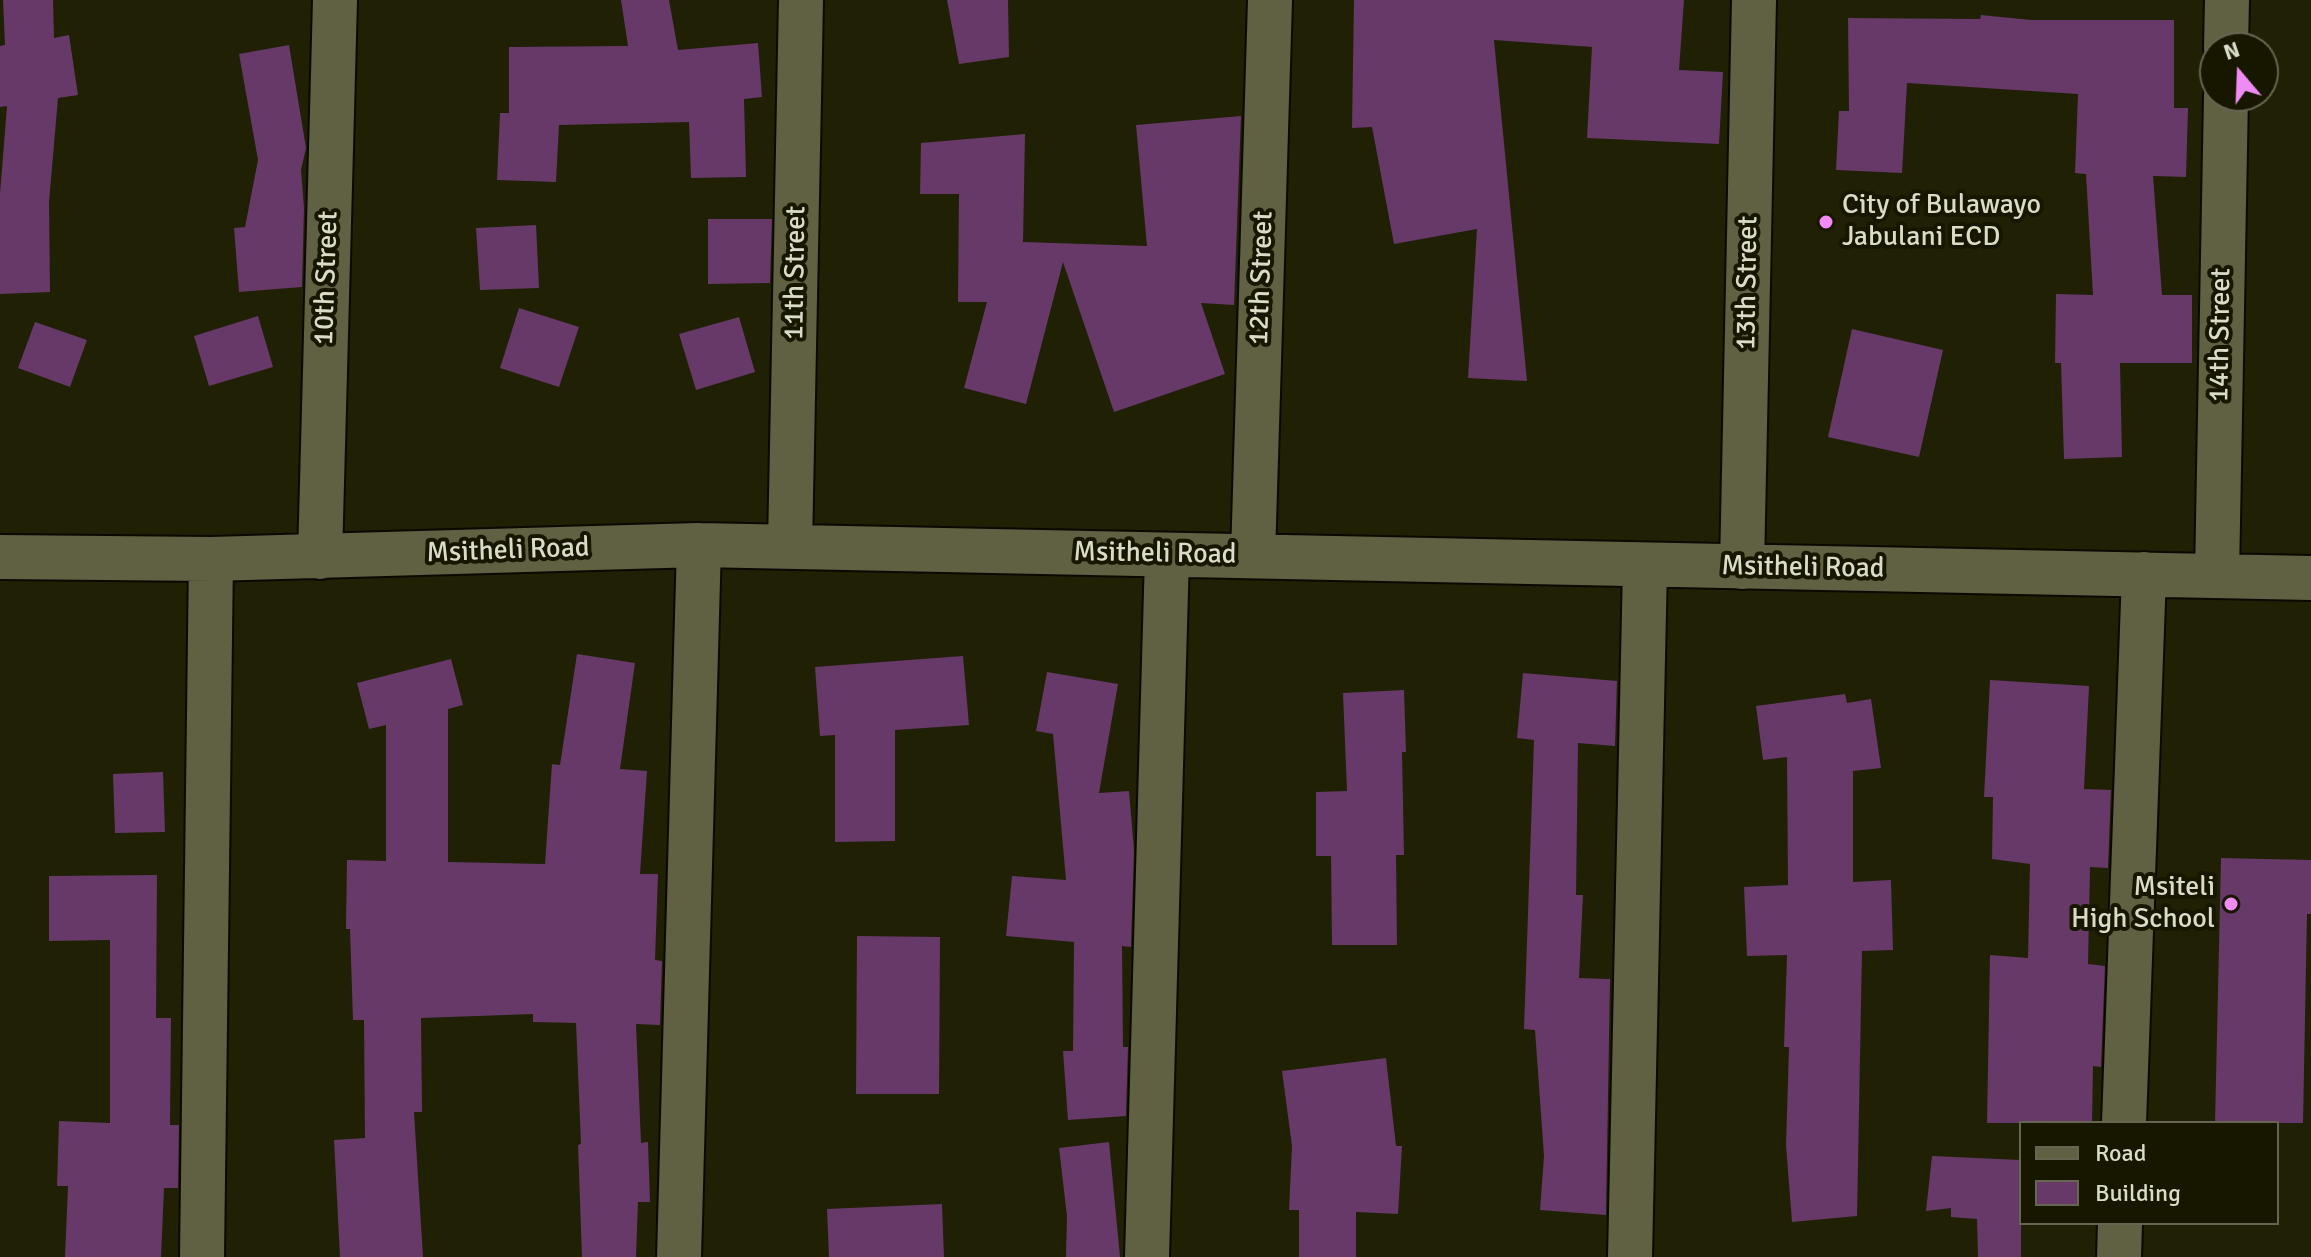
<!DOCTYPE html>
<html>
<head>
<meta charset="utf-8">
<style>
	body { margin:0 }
	#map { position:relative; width:2311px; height:1257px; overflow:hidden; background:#202004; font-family:Signika,sans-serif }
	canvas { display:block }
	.legend { position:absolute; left:2019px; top:1121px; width:260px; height:104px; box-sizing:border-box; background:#171700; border:2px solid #656551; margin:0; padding:10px 14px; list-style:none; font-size:24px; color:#dbdbca }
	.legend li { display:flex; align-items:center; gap:16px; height:40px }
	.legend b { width:40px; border:2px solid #656551 }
	.north { position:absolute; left:2199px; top:32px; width:80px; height:80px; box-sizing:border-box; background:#171700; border:2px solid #656551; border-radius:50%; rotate:341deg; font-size:22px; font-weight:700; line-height:32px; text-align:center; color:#dbdbca }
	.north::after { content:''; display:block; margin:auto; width:28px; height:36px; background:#f08bf5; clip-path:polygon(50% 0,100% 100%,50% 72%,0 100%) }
</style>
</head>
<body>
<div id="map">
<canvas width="2311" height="1257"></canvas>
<ul class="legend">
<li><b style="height:10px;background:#606042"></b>Road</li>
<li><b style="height:22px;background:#663968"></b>Building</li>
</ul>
<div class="north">N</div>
</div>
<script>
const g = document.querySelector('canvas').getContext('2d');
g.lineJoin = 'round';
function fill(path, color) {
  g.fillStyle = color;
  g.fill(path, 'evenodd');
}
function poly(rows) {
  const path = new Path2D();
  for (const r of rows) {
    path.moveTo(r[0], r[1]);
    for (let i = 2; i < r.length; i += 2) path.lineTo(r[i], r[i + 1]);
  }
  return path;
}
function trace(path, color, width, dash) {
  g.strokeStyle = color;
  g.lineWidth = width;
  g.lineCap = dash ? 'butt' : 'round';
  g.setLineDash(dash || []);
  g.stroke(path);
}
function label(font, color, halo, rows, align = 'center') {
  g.font = font + ' Signika,sans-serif';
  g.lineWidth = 8;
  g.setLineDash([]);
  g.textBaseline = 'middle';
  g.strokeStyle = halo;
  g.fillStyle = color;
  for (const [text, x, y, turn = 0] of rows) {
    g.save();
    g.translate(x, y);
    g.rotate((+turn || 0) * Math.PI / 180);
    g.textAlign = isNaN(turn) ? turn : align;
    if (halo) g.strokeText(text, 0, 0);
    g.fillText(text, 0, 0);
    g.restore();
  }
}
const building = poly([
	[3,0,53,0,54,38,69,35,78,95,58,98,49,202,50,292,0,294,0,194,7,106,0,107,0,46,5,45],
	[621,0,669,0,678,50,758,43,762,97,744,99,746,177,691,178,689,122,559,125,556,182,497,180,500,113,509,113,509,47,628,46],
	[947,0,1008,0,1009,57,959,64],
	[1354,0,1684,0,1679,70,1723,72,1719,144,1587,138,1592,47,1494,40,1527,381,1468,378,1477,229,1394,244,1372,127,1352,128],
	[1981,15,2031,20,2174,20,2174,108,2188,108,2186,177,2153,176,2162,295,2192,295,2192,363,2120,363,2122,457,2064,459,2061,363,2055,363,2056,294,2093,295,2086,174,2075,173,2078,94,1907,83,1902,173,1836,170,1839,111,1849,111,1848,18,1980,19],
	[289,45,306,148,301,170,304,208,302,287,239,292,234,228,245,227,258,160,239,54],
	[1241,116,1234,305,1201,303,1225,374,1114,412,1063,262,1026,404,964,388,987,302,958,302,959,194,920,194,921,143,1025,134,1023,242,1147,246,1136,125],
	[708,219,772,219,770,283,708,284],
	[536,225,539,288,480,290,476,228],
	[519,308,579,327,559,387,500,368],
	[258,316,273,367,209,386,194,336],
	[739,317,755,372,696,390,679,334],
	[35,322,87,340,70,387,18,368],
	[1852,329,1943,350,1919,457,1828,437],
	[577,654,635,663,620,769,647,771,640,874,658,874,655,960,662,961,660,1025,636,1024,641,1143,648,1142,650,1202,638,1202,636,1257,582,1257,578,1145,581,1144,576,1023,533,1022,533,1014,421,1018,422,1112,414,1112,423,1257,340,1257,334,1140,365,1138,364,1020,353,1020,350,929,346,929,347,860,386,861,386,725,369,729,357,683,451,659,463,705,448,709,448,862,545,864,552,764,560,765],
	[963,656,969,725,895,730,895,841,835,842,835,735,820,736,815,667],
	[1047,672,1118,684,1099,793,1129,791,1134,850,1131,947,1122,946,1123,1047,1128,1047,1126,1116,1068,1120,1063,1051,1073,1051,1074,942,1006,936,1012,876,1066,880,1053,734,1036,731],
	[1523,673,1617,681,1615,746,1578,743,1576,895,1583,895,1579,978,1610,979,1606,1215,1540,1210,1544,1156,1535,1030,1524,1029,1534,740,1517,738],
	[1990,680,2089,686,2084,789,2111,790,2108,868,2090,867,2088,964,2105,966,2101,1067,2093,1066,2092,1123,1987,1123,1990,955,2028,958,2030,864,1992,859,1993,797,1984,797],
	[1404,690,1406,752,1402,752,1404,855,1396,855,1397,945,1332,945,1331,856,1316,856,1316,792,1347,791,1343,693],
	[1845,694,1847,703,1871,699,1881,768,1853,771,1853,882,1891,880,1893,950,1862,951,1857,1216,1792,1222,1786,1145,1789,1047,1784,1047,1787,955,1747,956,1744,887,1788,885,1787,757,1763,760,1756,706],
	[163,772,165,832,115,833,113,774],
	[2221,858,2311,860,2311,914,2307,914,2303,1123,2215,1123],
	[157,875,156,1018,171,1018,170,1125,179,1125,178,1188,164,1188,161,1257,65,1257,68,1186,57,1186,59,1121,110,1123,110,940,49,941,49,876],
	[857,936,940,937,939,1094,856,1094],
	[1386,1058,1396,1146,1402,1146,1398,1214,1356,1212,1356,1257,1299,1257,1299,1210,1289,1210,1292,1146,1282,1071],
	[1109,1142,1120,1257,1066,1257,1067,1216,1059,1148],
	[1932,1156,2021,1160,2021,1257,1978,1257,1977,1219,1951,1217,1951,1208,1926,1211],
	[942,1204,944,1257,829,1257,827,1209]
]);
const street = poly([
	[2226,48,2227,0],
	[790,546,801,0],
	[1253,556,1270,0],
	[0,557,211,559,699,545,2311,578],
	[320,557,335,0],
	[1742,567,1754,0],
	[2217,575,2226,96],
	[2124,1123,2144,574],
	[202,1257,211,559],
	[679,1257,699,545],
	[1147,1257,1167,556],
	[1630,1257,1645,566],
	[2119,1257,2120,1223]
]);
const markers = [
	[1826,222,8,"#f08bf5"],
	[2231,904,8,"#f08bf5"]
];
const poiNames = [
	["City of Bulawayo",1842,206],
	["Jabulani ECD",1842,238],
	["Msiteli",2215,888,"right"],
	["High School",2215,920,"right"]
];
const streetNames = [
	["11th Street",796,273,-89],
	["10th Street",327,278,-88],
	["12th Street",1262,278,-88],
	["13th Street",1748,283,-89],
	["14th Street",2221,335,-89],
	["Msitheli Road",508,551,-2],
	["Msitheli Road",1155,554,1],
	["Msitheli Road",1803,568,1]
];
fill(building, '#663968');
trace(street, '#0a0900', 48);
trace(street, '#606042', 44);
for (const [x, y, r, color] of markers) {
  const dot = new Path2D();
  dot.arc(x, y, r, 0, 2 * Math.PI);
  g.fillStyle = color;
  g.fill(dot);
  trace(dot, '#171700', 3);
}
label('28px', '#dbdbca', '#171700', poiNames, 'left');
label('28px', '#dbdbca', '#171700', streetNames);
</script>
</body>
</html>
